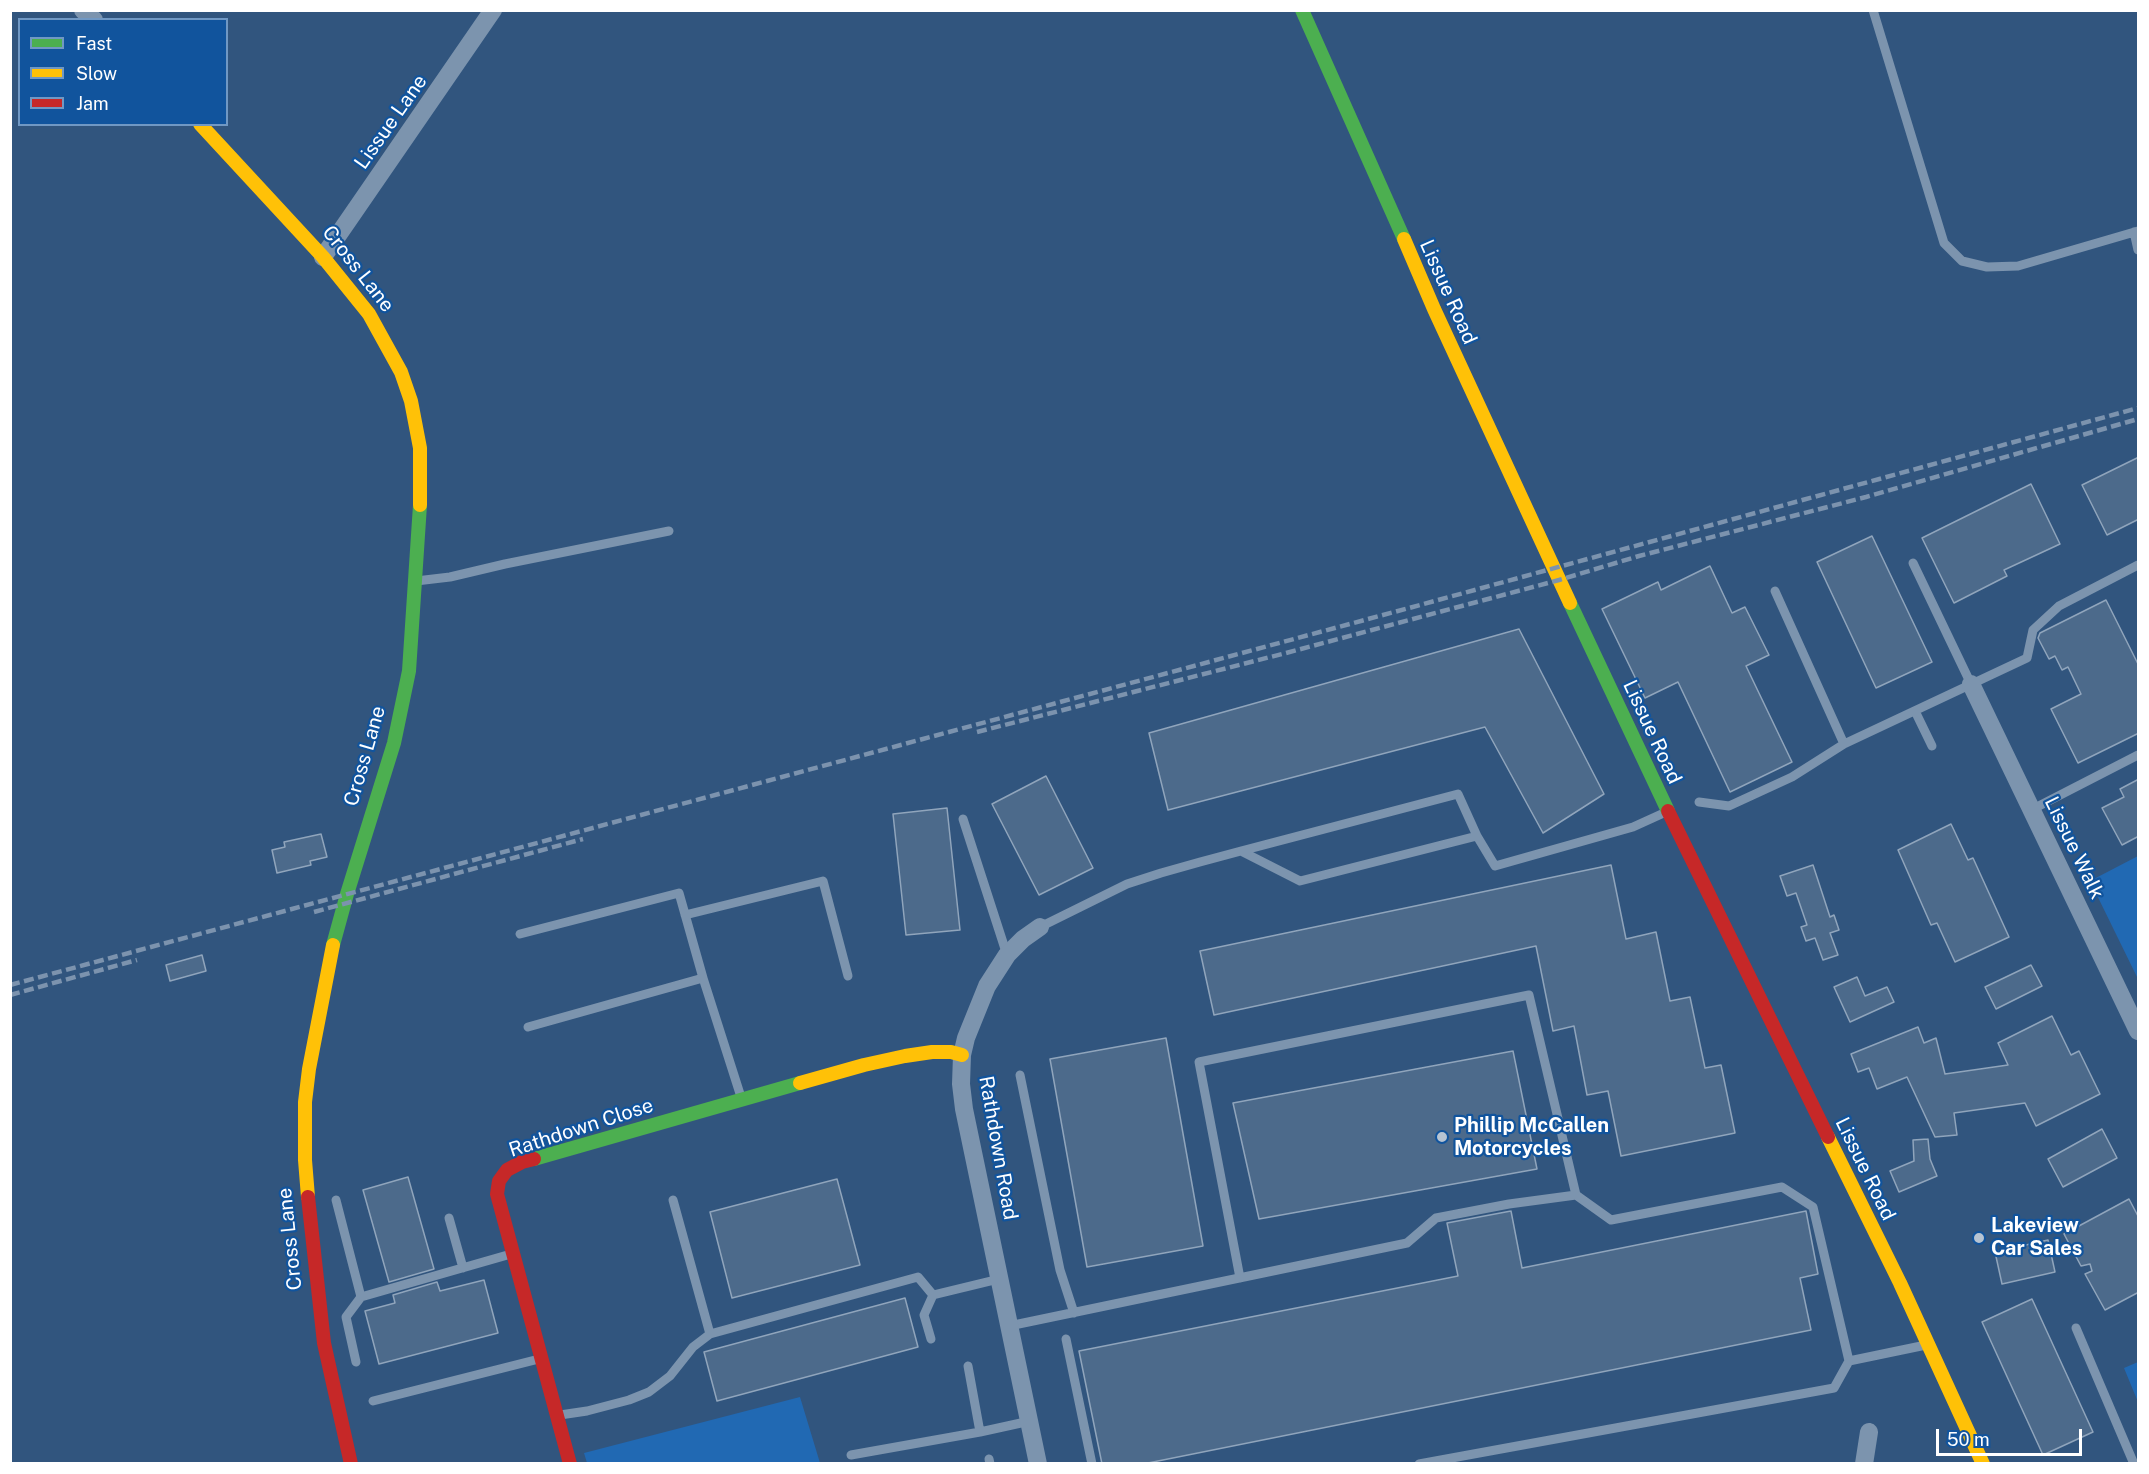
<!DOCTYPE html>
<html>
<head>
<meta charset="utf-8">
<style>
	body { margin:0 }
	#map { position:relative; width:2149px; height:1474px; overflow:hidden; background:#31557e; font-family:"Public Sans",sans-serif }
	canvas { display:block }
	.frame { position:absolute; inset:0; border:12px solid #fff; pointer-events:none }
	.legend { position:absolute; left:18px; top:18px; width:210px; height:108px; box-sizing:border-box; background:#11549d; border:2px solid #7098c4; margin:0; padding:8px 10px; list-style:none; font-size:18px; color:#fff }
	.legend li { display:flex; align-items:center; gap:12px; height:30px }
	.legend b { width:30px; border:2px solid #7098c4 }
	.scale { position:absolute; left:1936px; top:1429px; width:146px; height:27px; box-sizing:border-box; border:3px solid #fff; border-top:0; padding-left:8px; font-size:18px; line-height:21px; white-space:nowrap; color:#fff; -webkit-text-stroke:4px #11549d; paint-order:stroke }
</style>
</head>
<body>
<div id="map">
<canvas width="2149" height="1474"></canvas>
<div class="frame"></div>
<ul class="legend">
<li><b style="height:8px;background:#4caf50"></b>Fast</li>
<li><b style="height:8px;background:#ffc107"></b>Slow</li>
<li><b style="height:8px;background:#c62828"></b>Jam</li>
</ul>
<div class="scale">50 m</div>
</div>
<script>
const g = document.querySelector('canvas').getContext('2d');
g.lineJoin = 'round';
function fill(path, color) {
  g.fillStyle = color;
  g.fill(path, 'evenodd');
}
function poly(rows) {
  const path = new Path2D();
  for (const r of rows) {
    path.moveTo(r[0], r[1]);
    for (let i = 2; i < r.length; i += 2) path.lineTo(r[i], r[i + 1]);
  }
  return path;
}
function trace(path, color, width, dash) {
  g.strokeStyle = color;
  g.lineWidth = width;
  g.lineCap = dash ? 'butt' : 'round';
  g.setLineDash(dash || []);
  g.stroke(path);
}
function label(font, color, halo, rows, align = 'center') {
  g.font = font + ' "Public Sans",sans-serif';
  g.lineWidth = 4.5;
  g.setLineDash([]);
  g.textBaseline = 'middle';
  g.strokeStyle = halo;
  g.fillStyle = color;
  for (const [text, x, y, turn = 0] of rows) {
    g.save();
    g.translate(x, y);
    g.rotate((+turn || 0) * Math.PI / 180);
    g.textAlign = isNaN(turn) ? turn : align;
    if (halo) g.strokeText(text, 0, 0);
    g.fillText(text, 0, 0);
    g.restore();
  }
}
const green = poly([
	[2138,856,2138,979,2090,881],
	[2138,1362,2138,1402,2124,1368],
	[800,1397,820,1463,587,1463,584,1453]
]);
const building = poly([
	[2139,457,2139,519,2107,535,2082,485,2139,457],
	[2031,484,2060,544,2004,570,2007,576,1954,603,1922,538,2031,484],
	[1872,536,1932,662,1876,688,1817,562,1872,536],
	[1710,566,1732,613,1745,607,1769,655,1746,666,1792,762,1730,792,1678,682,1645,698,1602,609,1658,582,1661,590,1710,566],
	[2106,600,2139,666,2139,733,2078,763,2051,709,2081,694,2068,667,2062,670,2055,656,2049,659,2038,638,2040,633,2106,600],
	[1519,629,1604,794,1543,833,1485,727,1168,810,1149,733,1519,629],
	[1046,776,1093,868,1039,895,992,804,1046,776],
	[2139,779,2139,836,2122,845,2102,808,2124,797,2120,789,2139,779],
	[947,808,960,930,906,935,893,814,947,808],
	[1951,824,1968,860,1973,858,2009,937,1955,962,1937,923,1931,925,1898,850,1951,824],
	[321,834,327,857,310,861,311,865,277,873,272,850,285,847,284,842,321,834],
	[1611,865,1626,939,1656,932,1670,1001,1690,997,1705,1068,1721,1065,1735,1133,1621,1156,1608,1091,1587,1095,1574,1026,1553,1031,1536,946,1214,1015,1200,951,1611,865],
	[1813,865,1830,917,1834,915,1839,930,1830,933,1838,955,1823,960,1815,938,1806,941,1801,927,1807,925,1796,893,1787,896,1780,876,1813,865],
	[202,955,206,971,170,981,166,965,202,955],
	[2031,965,2042,986,1996,1009,1985,987,2031,965],
	[1857,977,1865,996,1887,987,1894,1002,1850,1022,1834,987,1857,977],
	[2052,1016,2071,1055,2079,1051,2100,1094,2036,1126,2025,1103,1954,1113,1957,1135,1935,1137,1907,1077,1877,1089,1869,1068,1858,1072,1851,1054,1918,1027,1924,1043,1936,1038,1945,1074,2008,1065,1998,1043,2052,1016],
	[1166,1038,1203,1246,1087,1267,1050,1059,1166,1038],
	[1513,1051,1537,1169,1259,1219,1233,1103,1513,1051],
	[2102,1129,2117,1158,2063,1187,2048,1159,2102,1129],
	[1928,1139,1930,1159,1937,1176,1899,1192,1890,1171,1914,1161,1913,1140,1928,1139],
	[408,1177,434,1269,389,1282,363,1190,408,1177],
	[837,1179,860,1265,732,1298,710,1212,837,1179],
	[2129,1199,2139,1218,2139,1292,2105,1310,2085,1274,2092,1271,2090,1264,2081,1266,2064,1234,2129,1199],
	[1511,1211,1522,1268,1806,1211,1818,1274,1800,1278,1811,1330,1143,1464,1102,1464,1079,1351,1458,1276,1447,1223,1511,1211],
	[2048,1240,2055,1272,2002,1284,1995,1252,2048,1240],
	[484,1280,498,1333,379,1364,365,1311,395,1303,393,1295,437,1282,440,1291,484,1280],
	[905,1298,918,1347,717,1401,704,1352,905,1298],
	[2032,1299,2093,1432,2043,1455,1982,1322,2032,1299]
]);
const lane = poly([
	[1873,10,1944,243,1962,261,1987,267,2018,266,2138,231],
	[2134,232,2138,250],
	[1913,563,1971,684],
	[416,581,450,577,505,564,669,531],
	[1775,591,1844,744],
	[1915,711,1932,746],
	[1699,802,1729,806,1792,777,1844,744,2027,658,2033,630,2059,606,2138,565],
	[2031,810,2138,755],
	[963,819,1007,955],
	[1477,836,1495,866,1633,827,1666,812],
	[685,915,823,881,848,976],
	[1040,927,1127,884,1161,873,1200,862,1241,851,1458,794,1477,836,1300,881,1241,851],
	[520,934,679,893,703,978,741,1097],
	[528,1027,703,978],
	[1020,1075,1060,1270,1074,1313],
	[1576,1195,1611,1220,1782,1187,1813,1207,1849,1361],
	[336,1200,361,1297,511,1254],
	[673,1200,710,1334],
	[449,1218,463,1268],
	[1009,1326,1407,1243,1436,1218,1509,1204,1576,1195,1529,995,1199,1062,1240,1278],
	[2076,1328,2134,1464],
	[931,1339,924,1315,933,1295],
	[1066,1339,1092,1464],
	[356,1362,346,1317,361,1297],
	[968,1366,980,1432,1030,1421],
	[373,1401,539,1359],
	[560,1415,587,1411,629,1400,649,1392,670,1376,693,1347,710,1334,918,1277,933,1295,999,1279],
	[851,1455,980,1432],
	[989,1459,990,1464],
	[1419,1464,1834,1388,1849,1361,1926,1345]
]);
const street = poly([
	[83,10,94,20],
	[323,257,493,10],
	[1971,684,2138,1031],
	[1038,1464,964,1109,961,1084,962,1055,966,1038,987,986,1007,955,1023,939,1040,927],
	[1864,1464,1869,1432]
]);
const fast = poly([
	[1302,10,1404,239],
	[1570,603,1668,811],
	[333,945,347,894,394,743,409,671,420,505],
	[534,1159,800,1083]
]);
const slow = poly([
	[200,124,323,257,369,314,401,372,411,401,420,448,420,505],
	[1404,239,1434,309,1570,603],
	[800,1083,864,1065,905,1056,932,1052,951,1052,962,1055],
	[1828,1137,1900,1283,1983,1464],
	[308,1197,305,1160,305,1102,309,1069,333,945]
]);
const jam = poly([
	[1668,811,1828,1137],
	[534,1159,522,1162,507,1170,499,1181,497,1194,570,1464],
	[308,1197,324,1343,351,1464]
]);
const rail = poly([
	[977,732,1286,653,1559,580,1639,556,1866,497,2138,419],
	[314,912,583,839],
	[10,985,1409,608,2138,408],
	[10,995,137,960]
]);
const markers = [
	[1442,1137,6,"#b7c4d2"],
	[1979,1238,6,"#b7c4d2"]
];
const streetNames = [
	["Lissue Lane",391,122,-55],
	["Cross Lane",358,269,52],
	["Lissue Road",1448,292,66],
	["Lissue Road",1652,732,65],
	["Cross Lane",365,756,-74],
	["Lissue Walk",2074,848,64],
	["Rathdown Close",581,1128,-18],
	["Rathdown Road",998,1148,80],
	["Lissue Road",1865,1169,64],
	["Cross Lane",290,1239,-96]
];
const poiNames = [
	["Phillip McCallen",1454,1126],
	["Motorcycles",1454,1149],
	["Lakeview",1991,1226],
	["Car Sales",1991,1249]
];
fill(green, '#2169b3');
fill(building, '#4c6a8b');
trace(building, '#90a5bc', 1.5);
trace(lane, '#7c94ae', 9);
trace(street, '#7c94ae', 18);
trace(fast, '#4caf50', 14);
trace(slow, '#ffc107', 14);
trace(jam, '#c62828', 14);
trace(rail, '#7c93ae', 4.5, [10, 4.5]);
for (const [x, y, r, color] of markers) {
  const dot = new Path2D();
  dot.arc(x, y, r, 0, 2 * Math.PI);
  g.fillStyle = color;
  g.fill(dot);
  trace(dot, '#11549d', 2);
}
label('20px', '#fff', '#11549d', streetNames);
label('bold 20px', '#fff', '#11549d', poiNames, 'left');
</script>
</body>
</html>
